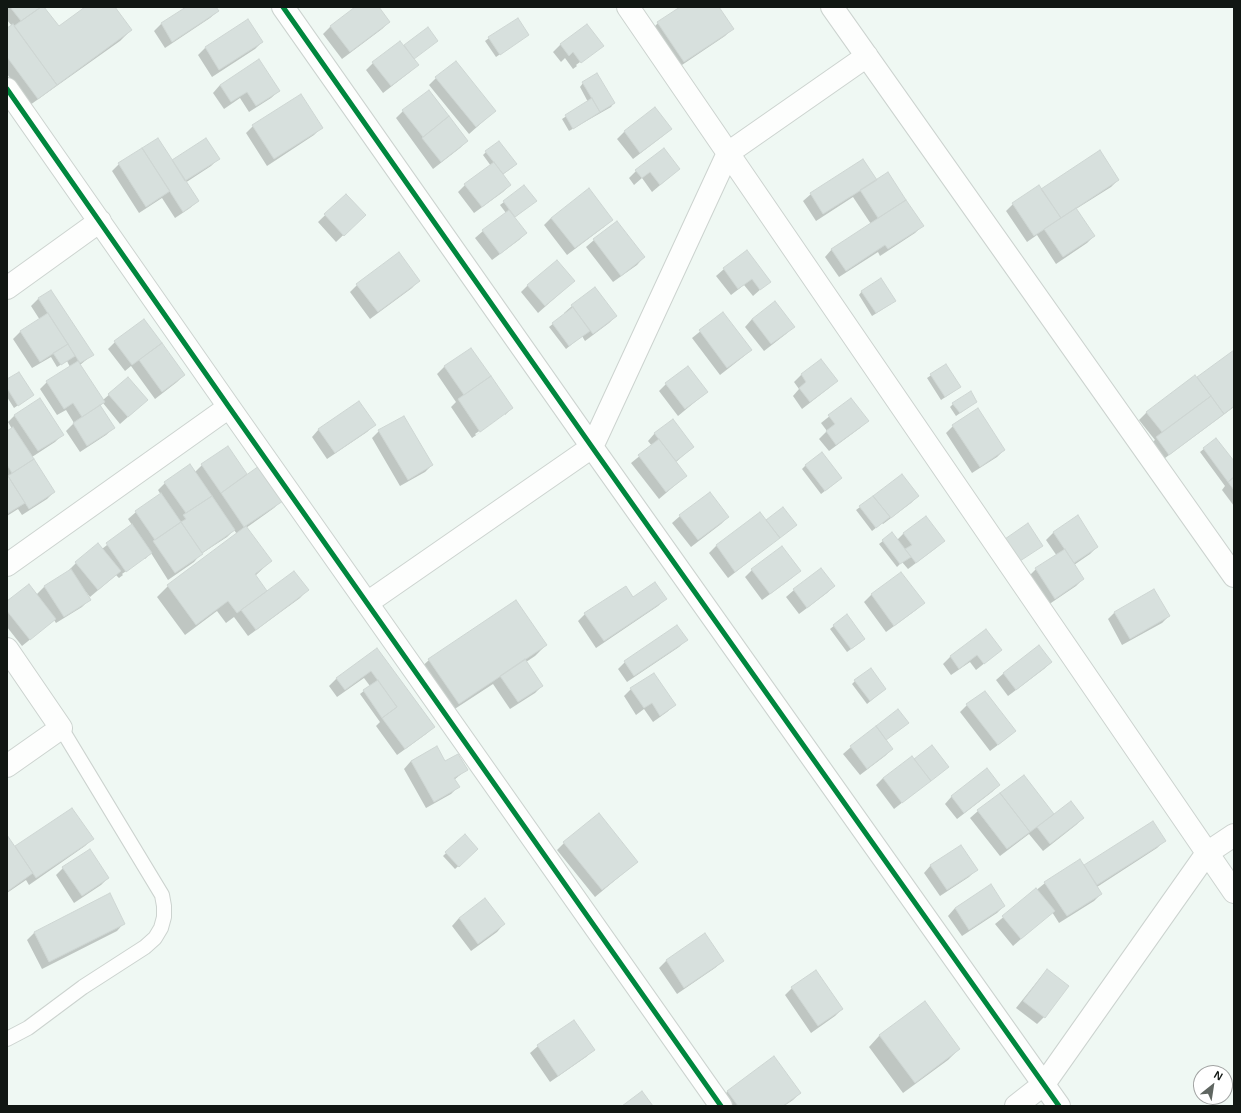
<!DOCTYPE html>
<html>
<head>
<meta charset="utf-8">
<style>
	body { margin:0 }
	#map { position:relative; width:1241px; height:1113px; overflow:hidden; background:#eff8f3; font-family:Helvetica,sans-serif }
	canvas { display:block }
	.frame { position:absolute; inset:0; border:8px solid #111713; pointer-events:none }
	.north { position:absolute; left:1193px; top:1065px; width:40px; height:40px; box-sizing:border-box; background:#fff; border:1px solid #a0a2a1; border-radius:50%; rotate:30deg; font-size:11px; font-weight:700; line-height:16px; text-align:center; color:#111713 }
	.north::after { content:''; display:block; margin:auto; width:14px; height:18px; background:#5f6661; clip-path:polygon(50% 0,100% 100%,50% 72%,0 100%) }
</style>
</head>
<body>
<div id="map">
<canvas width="1241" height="1113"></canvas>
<div class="frame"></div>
<div class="north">N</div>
</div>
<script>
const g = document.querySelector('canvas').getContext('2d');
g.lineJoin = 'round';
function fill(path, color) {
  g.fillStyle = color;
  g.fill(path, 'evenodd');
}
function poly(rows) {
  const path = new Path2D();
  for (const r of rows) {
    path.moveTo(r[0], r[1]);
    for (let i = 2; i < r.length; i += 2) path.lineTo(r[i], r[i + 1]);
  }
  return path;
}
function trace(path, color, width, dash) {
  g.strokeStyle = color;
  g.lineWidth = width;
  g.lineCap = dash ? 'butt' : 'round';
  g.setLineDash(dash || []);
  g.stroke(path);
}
const shadow = poly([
	[7,7,43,7,59,28,87,7,114,7,131,30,120,41,30,105,7,74,7,29,12,26,7,20],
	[188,7,215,7,218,11,210,18,165,48,154,31,161,24],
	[357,7,378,7,389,22,382,29,342,59,323,34,330,27],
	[682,7,717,7,732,29,725,36,676,69,651,30,658,23],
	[248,21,262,42,255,49,212,77,198,55,205,48],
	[587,25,596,50,576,65,577,66,573,69,565,58,561,62,553,52,560,45],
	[427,29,413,59,417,65,410,72,383,93,366,70,373,63,403,47],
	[528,35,496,57,485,41,489,38],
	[436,78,495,111,469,134,429,85],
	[583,83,614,103,611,107,569,131,562,119,588,102,580,87],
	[220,85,279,91,271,98,249,112,240,98,224,109,213,93],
	[429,91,467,141,460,148,433,169,396,118,403,111],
	[655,109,671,129,663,136,633,159,617,139,624,132],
	[253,126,322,127,314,135,267,166,246,133],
	[486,152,513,167,502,175,510,185,503,192,474,213,458,192,465,185,491,166,483,155],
	[218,159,211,166,185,183,198,201,190,208,175,218,162,198,139,213,112,171,119,164],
	[862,160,876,181,888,173,922,226,915,233,880,256,878,252,839,277,825,257,832,249,871,224,853,197,816,221,803,201,811,194],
	[679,169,652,192,642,178,634,185,629,178,636,171],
	[1118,180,1111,187,1076,209,1094,236,1087,243,1056,264,1037,235,1027,242,1006,211,1013,204,1041,190],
	[524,187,532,204,514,218,526,233,519,240,492,260,475,238,483,231,506,213,500,205],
	[346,195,357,222,336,242,318,222],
	[551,218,611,220,604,227,567,255,544,225],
	[594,240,644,257,637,265,613,282,586,247],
	[747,252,770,281,753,296,744,285,731,295,716,276,724,269],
	[419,280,412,288,370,319,350,292,357,285],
	[574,281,538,313,521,292,528,285],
	[595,288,616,316,609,323,585,341,582,336,566,349,549,327,565,314,564,313,572,306],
	[51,291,92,355,80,365,103,400,128,378,147,400,120,424,103,403,100,406,114,428,106,435,80,452,66,431,74,423,66,410,57,415,40,389,47,382,70,367,67,361,57,367,51,357,32,368,13,339,20,332,40,320,31,306,38,299],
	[862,291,891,304,872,316,859,295],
	[723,313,751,350,743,357,720,375,692,338],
	[752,319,793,327,786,334,764,351,745,327],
	[144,320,184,375,177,382,155,399,131,366,125,371,108,349,115,342],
	[471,349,512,408,505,415,505,413,475,434,476,435,505,415,472,438,451,407,456,402,437,374,444,367],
	[1234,351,1234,407,1161,461,1149,445,1155,440,1139,420,1146,413,1197,379],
	[821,361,836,381,829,388,802,409,793,396,799,389,794,382,801,375],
	[946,365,956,390,941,400,927,378],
	[7,381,33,395,14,408,7,397],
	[666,384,707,392,678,416,659,391],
	[851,399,867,421,860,428,829,451,819,439,827,431,821,423],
	[976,402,956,416,950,407,953,404],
	[15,415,62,435,55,442,32,457,54,492,47,499,22,515,18,509,7,516,7,432,12,429,8,422],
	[374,425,367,432,327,459,312,437,319,429],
	[953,426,1004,450,997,457,972,473,946,433],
	[379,431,432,465,425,472,400,486,372,438],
	[655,433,693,447,676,462,686,476,659,499,631,463,652,446,648,441],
	[1216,439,1234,463,1234,506,1222,490,1225,486,1200,452],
	[228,447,247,476,281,501,274,508,246,528,271,561,255,576,262,594,307,590,300,598,248,636,234,617,226,623,217,611,185,635,157,597,168,586,237,534,234,530,227,537,201,554,194,562,168,580,151,553,145,559,144,558,122,574,123,575,119,578,116,575,90,597,86,592,85,592,90,599,82,607,56,623,54,620,22,646,7,627,7,602,36,595,44,587,70,571,69,570,76,563,102,549,132,525,128,519,136,512,161,495,158,490,165,483,195,472,202,465],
	[806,465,838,481,821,494,802,469],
	[902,476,918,496,911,503,883,524,882,523,872,531,856,510],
	[709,493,728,517,721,524,691,547,672,523,680,516],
	[760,513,766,521,775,541,728,578,709,553,716,546],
	[926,517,943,541,936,548,908,569,902,562,897,567,879,544,892,534,897,540,903,534],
	[1054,532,1097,547,1090,554,1074,565,1083,579,1076,586,1048,605,1029,576,1036,569,1057,556,1046,540],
	[821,569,834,586,827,593,799,614,786,597,794,590],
	[752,570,799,571,792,578,762,600,745,577],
	[901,573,923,603,916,610,886,632,864,602,871,595],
	[632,599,665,599,658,606,596,648,578,621,585,614],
	[1115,612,1169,616,1162,623,1122,645,1108,619],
	[846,616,861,642,847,652,830,629],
	[986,630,1001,650,976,670,970,662,951,675,943,664,950,657],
	[686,640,679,647,627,682,618,669,625,662],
	[546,645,535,656,526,662,542,686,535,693,510,709,493,684,447,714,418,670,429,660],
	[377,650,433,727,426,734,397,755,376,726,380,722,360,694,370,686,364,678,337,697,329,686,336,679],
	[1051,662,1044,669,1008,696,996,680,1004,673],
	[654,674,675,705,667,712,653,722,644,709,636,715,624,696,631,689],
	[855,681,885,689,867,704,852,684],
	[967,705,1015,731,1007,738,990,751,960,712],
	[898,711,885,740,892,749,885,756,860,775,843,754,851,747],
	[436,747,445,762,466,770,454,780,458,787,451,794,426,808,404,769,411,761],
	[914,760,926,784,894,809,876,785,883,778],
	[1023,776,1054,816,1083,818,1076,825,1043,851,1029,834,1000,856,970,818,978,811],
	[999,785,992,792,957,819,945,804,952,796],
	[72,809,92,839,85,846,29,885,26,880,7,893,7,837,15,848],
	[1152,823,1164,841,1157,848,1097,887,1101,894,1094,901,1059,923,1052,912,1013,946,995,924,1045,883,1083,867],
	[465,835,477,849,455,869,443,856],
	[564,843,637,862,595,897,557,850],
	[931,865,977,869,969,877,940,896,924,873],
	[63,868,108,878,101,885,74,903,56,875],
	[990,885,1004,906,997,913,962,936,948,916,955,908],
	[109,895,124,923,117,931,42,969,27,940,34,933],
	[459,918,504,924,497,932,471,951,452,926],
	[705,935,723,961,715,968,677,994,659,968,666,961],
	[1047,971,1044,1017,1037,1024,1016,1008,1040,978],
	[792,988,842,1009,835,1016,811,1033,785,995],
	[924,1003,959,1049,948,1060,903,1093,869,1047,879,1036],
	[574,1022,593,1050,586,1057,550,1082,530,1053,538,1046],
	[774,1058,800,1093,793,1100,784,1106,725,1106,720,1099,727,1092]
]);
const building = poly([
	[10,7,41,7,21,21,10,7],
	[41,7,44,7,59,26,85,7,115,7,132,30,57,85,14,26,41,7],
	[186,7,216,7,219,11,172,42,161,23,186,7],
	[355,7,379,7,390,22,350,52,330,26,355,7],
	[680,7,719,7,734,29,684,62,657,22,680,7],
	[518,18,529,35,500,55,488,37,518,18],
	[248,19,263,42,219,70,205,47,248,19],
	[13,24,57,85,38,99,7,57,7,28,13,24],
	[587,24,604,46,581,63,573,52,569,56,560,44,587,24],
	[428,27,438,41,414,59,404,45,428,27],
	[400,41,419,65,391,86,372,62,400,41],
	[259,59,280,91,256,106,247,92,231,102,220,85,259,59],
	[456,61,496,111,476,127,435,77,456,61],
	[597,73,615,103,600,112,582,82,597,73],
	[429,90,449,116,423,137,402,110,429,90],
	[301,94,323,128,274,159,252,125,301,94],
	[592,98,600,112,573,129,565,115,592,98],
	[655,107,672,129,640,153,624,131,655,107],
	[449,116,468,141,441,162,422,138,449,116],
	[158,138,199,201,183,212,142,148,158,138],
	[206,138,220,159,185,181,172,160,206,138],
	[499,141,517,164,503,174,485,151,499,141],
	[142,148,170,191,146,207,118,163,142,148],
	[664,148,680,169,660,185,650,172,642,178,635,170,664,148],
	[1100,150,1119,180,1061,218,1041,189,1100,150],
	[863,159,877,180,823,214,810,193,863,159],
	[494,162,511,185,482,207,464,184,494,162],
	[888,172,906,200,878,218,860,190,888,172],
	[524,185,537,201,515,217,503,201,524,185],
	[1039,185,1061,218,1034,236,1012,203,1039,185],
	[589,188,613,220,575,248,551,218,589,188],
	[346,194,366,215,344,236,324,214,346,194],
	[906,200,924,226,888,249,885,245,846,271,831,249,906,200],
	[1076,208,1095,236,1063,257,1044,229,1076,208],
	[509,210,527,233,500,254,482,230,509,210],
	[617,221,645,257,621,276,593,239,617,221],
	[747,250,771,282,760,290,752,279,738,289,723,268,747,250],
	[399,252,420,281,378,312,356,284,399,252],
	[557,260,575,281,545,306,527,285,557,260],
	[881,278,896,301,876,313,861,291,881,278],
	[595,287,617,316,593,334,571,305,595,287],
	[51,290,94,355,80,363,38,298,51,290],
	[775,301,795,327,771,344,752,319,775,301],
	[573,307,590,331,569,346,552,323,573,307],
	[723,312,752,350,727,368,699,330,723,312],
	[48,313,68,344,40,362,20,331,48,313],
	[144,319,162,343,132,365,114,341,144,319],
	[162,343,185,375,162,392,139,360,162,343],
	[68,344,75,356,61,365,53,353,68,344],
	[471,348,491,376,464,395,444,366,471,348],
	[1234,350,1234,406,1224,414,1197,377,1234,350],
	[821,359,838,381,810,402,799,388,806,382,801,374,821,359],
	[78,361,105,402,82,417,73,403,64,409,46,381,78,361],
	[946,364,961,387,945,397,930,374,946,364],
	[688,366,708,392,685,409,665,383,688,366],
	[19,372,34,395,18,406,7,388,7,379,19,372],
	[1195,375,1211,396,1162,432,1146,412,1195,375],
	[491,376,513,408,480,432,458,399,491,376],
	[128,377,148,400,128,417,108,394,128,377],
	[971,391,977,402,960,413,952,403,971,391],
	[1211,396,1224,414,1169,455,1156,437,1211,396],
	[40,398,64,435,38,451,14,415,40,398],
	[851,398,869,421,836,445,826,431,835,424,828,415,851,398],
	[359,401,376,425,335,453,318,429,359,401],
	[100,405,115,428,87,446,73,423,100,405],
	[978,408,1005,450,980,467,952,425,978,408],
	[404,416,433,465,408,480,378,430,404,416],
	[673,419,694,447,676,461,654,433,673,419],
	[13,427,34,459,12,473,7,465,7,431,13,427],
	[1216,438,1234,461,1234,477,1228,482,1203,448,1216,438],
	[659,439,687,476,666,492,638,455,659,439],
	[228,446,247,474,221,493,201,464,228,446],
	[822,452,842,478,825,491,805,465,822,452],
	[34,459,55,492,29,509,8,476,34,459],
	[190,464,212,496,186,513,164,482,190,464],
	[259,466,283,501,244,527,221,493,259,466],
	[902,474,919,496,891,518,873,496,902,474],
	[8,476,25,503,7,514,7,477,8,476],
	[1234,477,1234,490,1228,482,1234,477],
	[710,492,729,517,698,540,679,515,710,492],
	[161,493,181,522,155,540,135,511,161,493],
	[212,496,235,530,202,553,181,522,186,519,183,515,212,496],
	[873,496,890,517,876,528,859,506,873,496],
	[783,507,797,525,780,538,766,520,783,507],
	[760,512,780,538,735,572,716,545,760,512],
	[1078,515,1098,547,1074,563,1053,532,1078,515],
	[926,516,945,541,916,563,905,549,912,545,903,533,926,516],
	[181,522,203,554,175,573,153,541,181,522],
	[1028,523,1043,546,1020,561,1005,539,1028,523],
	[132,524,152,553,126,572,106,543,132,524],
	[246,526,272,561,255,574,267,591,237,613,228,601,196,625,167,585,246,526],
	[892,532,911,557,900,564,882,540,892,532],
	[98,543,121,571,98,590,75,562,98,543],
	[782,546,801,571,770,594,751,569,782,546],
	[1065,549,1084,579,1055,599,1035,568,1065,549],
	[821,568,835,586,807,608,793,589,821,568],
	[71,569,91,600,64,617,44,586,71,569],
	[294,571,309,590,256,630,241,610,294,571],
	[901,572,925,603,894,626,871,594,901,572],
	[655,582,667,599,604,641,584,613,626,586,633,597,655,582],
	[29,584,56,619,30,640,7,611,7,601,29,584],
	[1154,589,1170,616,1130,639,1114,612,1154,589],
	[516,600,547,645,459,704,428,659,516,600],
	[847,614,865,639,851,649,833,625,847,614],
	[677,625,688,640,634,676,624,661,677,625],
	[986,629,1002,650,984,664,977,655,959,669,950,656,986,629],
	[1039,645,1052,662,1016,690,1003,673,1039,645],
	[377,648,435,727,405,749,382,718,397,707,371,671,345,690,336,678,377,648],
	[525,659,543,686,518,702,500,676,525,659],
	[871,668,886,689,870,701,854,680,871,668],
	[654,673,676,705,660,716,652,703,644,708,630,688,654,673],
	[378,680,397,707,382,718,363,690,378,680],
	[985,691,1016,731,998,745,966,704,985,691],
	[898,709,909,723,886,740,876,726,898,709],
	[876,726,893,749,867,769,850,746,876,726],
	[932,745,949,767,931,781,914,759,932,745],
	[437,746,445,761,458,754,468,770,454,778,460,787,434,802,411,761,437,746],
	[912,756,931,781,902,803,883,778,912,756],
	[987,768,1000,785,964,813,951,796,987,768],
	[1024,775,1054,814,1030,832,1000,793,1024,775],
	[1000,793,1030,832,1007,849,977,810,1000,793],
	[1071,801,1084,818,1050,844,1037,827,1071,801],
	[72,808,94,839,36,878,15,846,72,808],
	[599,813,638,862,602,890,563,842,599,813],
	[1153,821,1166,841,1097,885,1084,865,1153,821],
	[465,834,478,849,459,867,445,852,465,834],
	[7,835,33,873,8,891,7,890,7,835],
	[961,845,978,870,947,890,930,865,961,845],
	[90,849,109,878,82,896,62,867,90,849],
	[1080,859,1102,894,1067,916,1044,882,1080,859],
	[991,884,1005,906,969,930,955,908,991,884],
	[1036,888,1055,911,1021,939,1002,916,1036,888],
	[110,893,125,924,49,962,34,932,110,893],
	[485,898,505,924,478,944,459,918,485,898],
	[705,933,724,961,684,988,666,960,705,933],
	[1047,969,1069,986,1045,1018,1023,1001,1047,969],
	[816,970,843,1009,818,1026,791,987,816,970],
	[925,1001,960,1049,915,1083,879,1035,925,1001],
	[574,1020,595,1050,558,1076,537,1045,574,1020],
	[774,1056,801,1093,783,1106,738,1106,727,1091,774,1056],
	[642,1091,653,1106,622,1106,642,1091]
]);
const lane = poly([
	[7,1039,28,1028,83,987,145,947,155,938,161,928,164,917,164,906,162,895,61,728]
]);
const street = poly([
	[283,7,592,447,1059,1106],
	[628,7,1234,892],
	[832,7,1234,576],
	[7,89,229,407,721,1106],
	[7,288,100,221],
	[7,565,229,407],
	[367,603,592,447,728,153,867,56],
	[7,649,61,728,7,766],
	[1016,1106,1044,1084,1207,853,1234,835]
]);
const cycleway = poly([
	[283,7,592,447,1059,1106],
	[7,89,229,407,721,1106]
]);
fill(shadow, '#0003');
fill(building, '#d7e0dd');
trace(building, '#ced6d3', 1);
trace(lane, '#ccd3cf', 16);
trace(street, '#ccd3cf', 24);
trace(lane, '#fdfefd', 14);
trace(street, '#fdfefd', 22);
trace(cycleway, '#00873e', 5);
</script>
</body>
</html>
